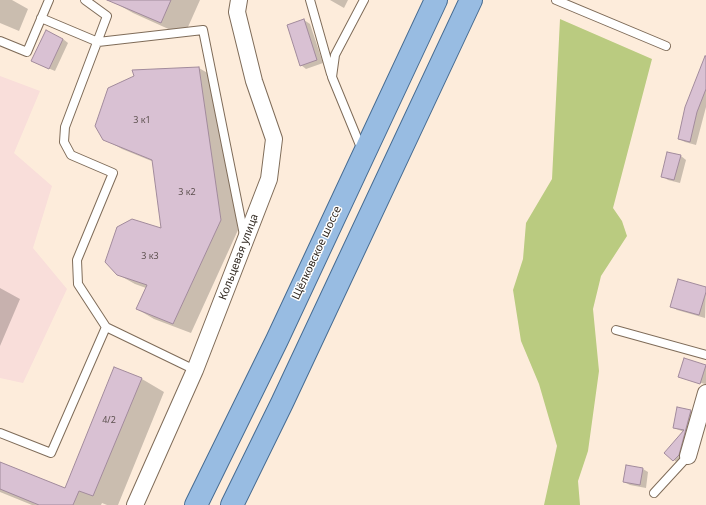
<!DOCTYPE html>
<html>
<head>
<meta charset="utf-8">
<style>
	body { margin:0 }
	canvas { display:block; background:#fdecdb }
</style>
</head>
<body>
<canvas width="706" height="505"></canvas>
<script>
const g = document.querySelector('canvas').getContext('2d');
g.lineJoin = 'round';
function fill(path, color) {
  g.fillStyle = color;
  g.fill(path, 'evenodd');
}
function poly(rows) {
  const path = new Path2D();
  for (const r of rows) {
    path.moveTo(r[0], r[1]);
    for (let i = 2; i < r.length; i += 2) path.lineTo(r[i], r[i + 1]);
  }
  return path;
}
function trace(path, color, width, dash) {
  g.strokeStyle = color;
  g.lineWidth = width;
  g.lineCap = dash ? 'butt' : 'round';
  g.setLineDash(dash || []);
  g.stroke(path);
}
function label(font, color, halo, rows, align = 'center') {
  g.font = font + ' "Noto Sans",sans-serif';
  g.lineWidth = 3;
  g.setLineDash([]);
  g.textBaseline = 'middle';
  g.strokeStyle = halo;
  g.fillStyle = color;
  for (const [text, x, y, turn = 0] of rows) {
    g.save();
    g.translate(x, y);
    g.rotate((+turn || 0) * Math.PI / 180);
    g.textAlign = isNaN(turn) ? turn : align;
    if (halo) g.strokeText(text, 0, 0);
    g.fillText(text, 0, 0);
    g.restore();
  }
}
const education = poly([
	[0,76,40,91,14,153,52,186,33,248,67,289,23,383,0,378]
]);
const forest = poly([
	[560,19,652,59,613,208,622,221,627,236,601,276,593,309,599,371,588,451,578,481,580,505,544,505,557,446,539,384,521,341,513,290,523,259,526,223,552,179]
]);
const shadow = poly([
	[0,0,12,0,28,9,19,31,0,23],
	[110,0,200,0,184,36,133,13],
	[330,0,348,0,344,8],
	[304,20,310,24,323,63,306,69,301,65],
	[63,39,68,43,55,71,38,64],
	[199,68,216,78,238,230,191,333,154,319,137,309,146,288,135,284,117,274,162,229,154,162,122,149,104,139],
	[706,77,706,107,696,145,685,142,679,139],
	[681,156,686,160,680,183,668,180,662,176],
	[0,288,20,299,0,346],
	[706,288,705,318,677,310,671,306],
	[684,359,706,366,706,386,705,384,684,378,684,379,679,376],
	[115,368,142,379,164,392,118,505,107,505,102,503,101,505,32,505,0,492,0,463,65,489],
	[678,408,691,411,697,414,679,464,665,453,684,432,674,428],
	[643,469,648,472,646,488,630,485,624,482]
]);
const building = poly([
	[107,0,171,0,161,23,107,0],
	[304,19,317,60,300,66,287,25,304,19],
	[46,30,63,39,49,69,31,61,46,30],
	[705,56,706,56,706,89,697,112,690,142,678,139,685,107,705,56],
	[199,67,221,220,173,324,136,309,147,285,117,275,105,262,117,227,132,219,161,228,152,160,103,140,95,126,108,88,134,76,132,70,199,67],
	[667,152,681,155,674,180,661,177,667,152],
	[678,279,706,287,706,292,699,315,670,307,678,279],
	[684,358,706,365,700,384,678,377,684,358],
	[114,367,142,378,93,496,79,491,73,505,39,505,0,489,0,462,65,488,114,367],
	[677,407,691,410,679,455,673,461,664,453,684,430,673,428,677,407],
	[626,465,643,468,640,485,623,482,626,465]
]);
const lane = poly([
	[85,0,107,16,65,127,64,142,71,155,113,173,77,260,78,284,106,327],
	[310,0,331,74],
	[556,0,666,46],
	[41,18,98,42,203,30,244,235],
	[0,41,27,52,49,0],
	[362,150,332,77,335,55,364,0],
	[616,330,706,355],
	[0,433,51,453,106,327,195,370],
	[654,493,688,456]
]);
const street = poly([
	[688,456,706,393],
	[135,505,195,370,269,179,274,139,254,81,237,12,239,0]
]);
const primary = poly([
	[196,505,277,340,436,0],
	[232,505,282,403,471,0]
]);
const numberNames = [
	["3 к1",142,120],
	["3 к2",187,192],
	["3 к3",150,256],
	["4/2",109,420]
];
const streetNames = [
	["Щёлковское шоссе",317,253,-65],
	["Кольцевая улица",239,257,-69]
];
fill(education, '#f9deda');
fill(forest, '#bacb80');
fill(shadow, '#0003');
fill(building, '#d9c1d3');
trace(building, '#a28b9c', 1);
trace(lane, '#7f6c59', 10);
trace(street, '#7f6c59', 18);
trace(primary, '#476c92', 24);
trace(lane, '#fff', 8);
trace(street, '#fff', 16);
trace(primary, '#98bce2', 22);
label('9px', '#5c504e', null, numberNames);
label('11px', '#322a22', '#fff', streetNames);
</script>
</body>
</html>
